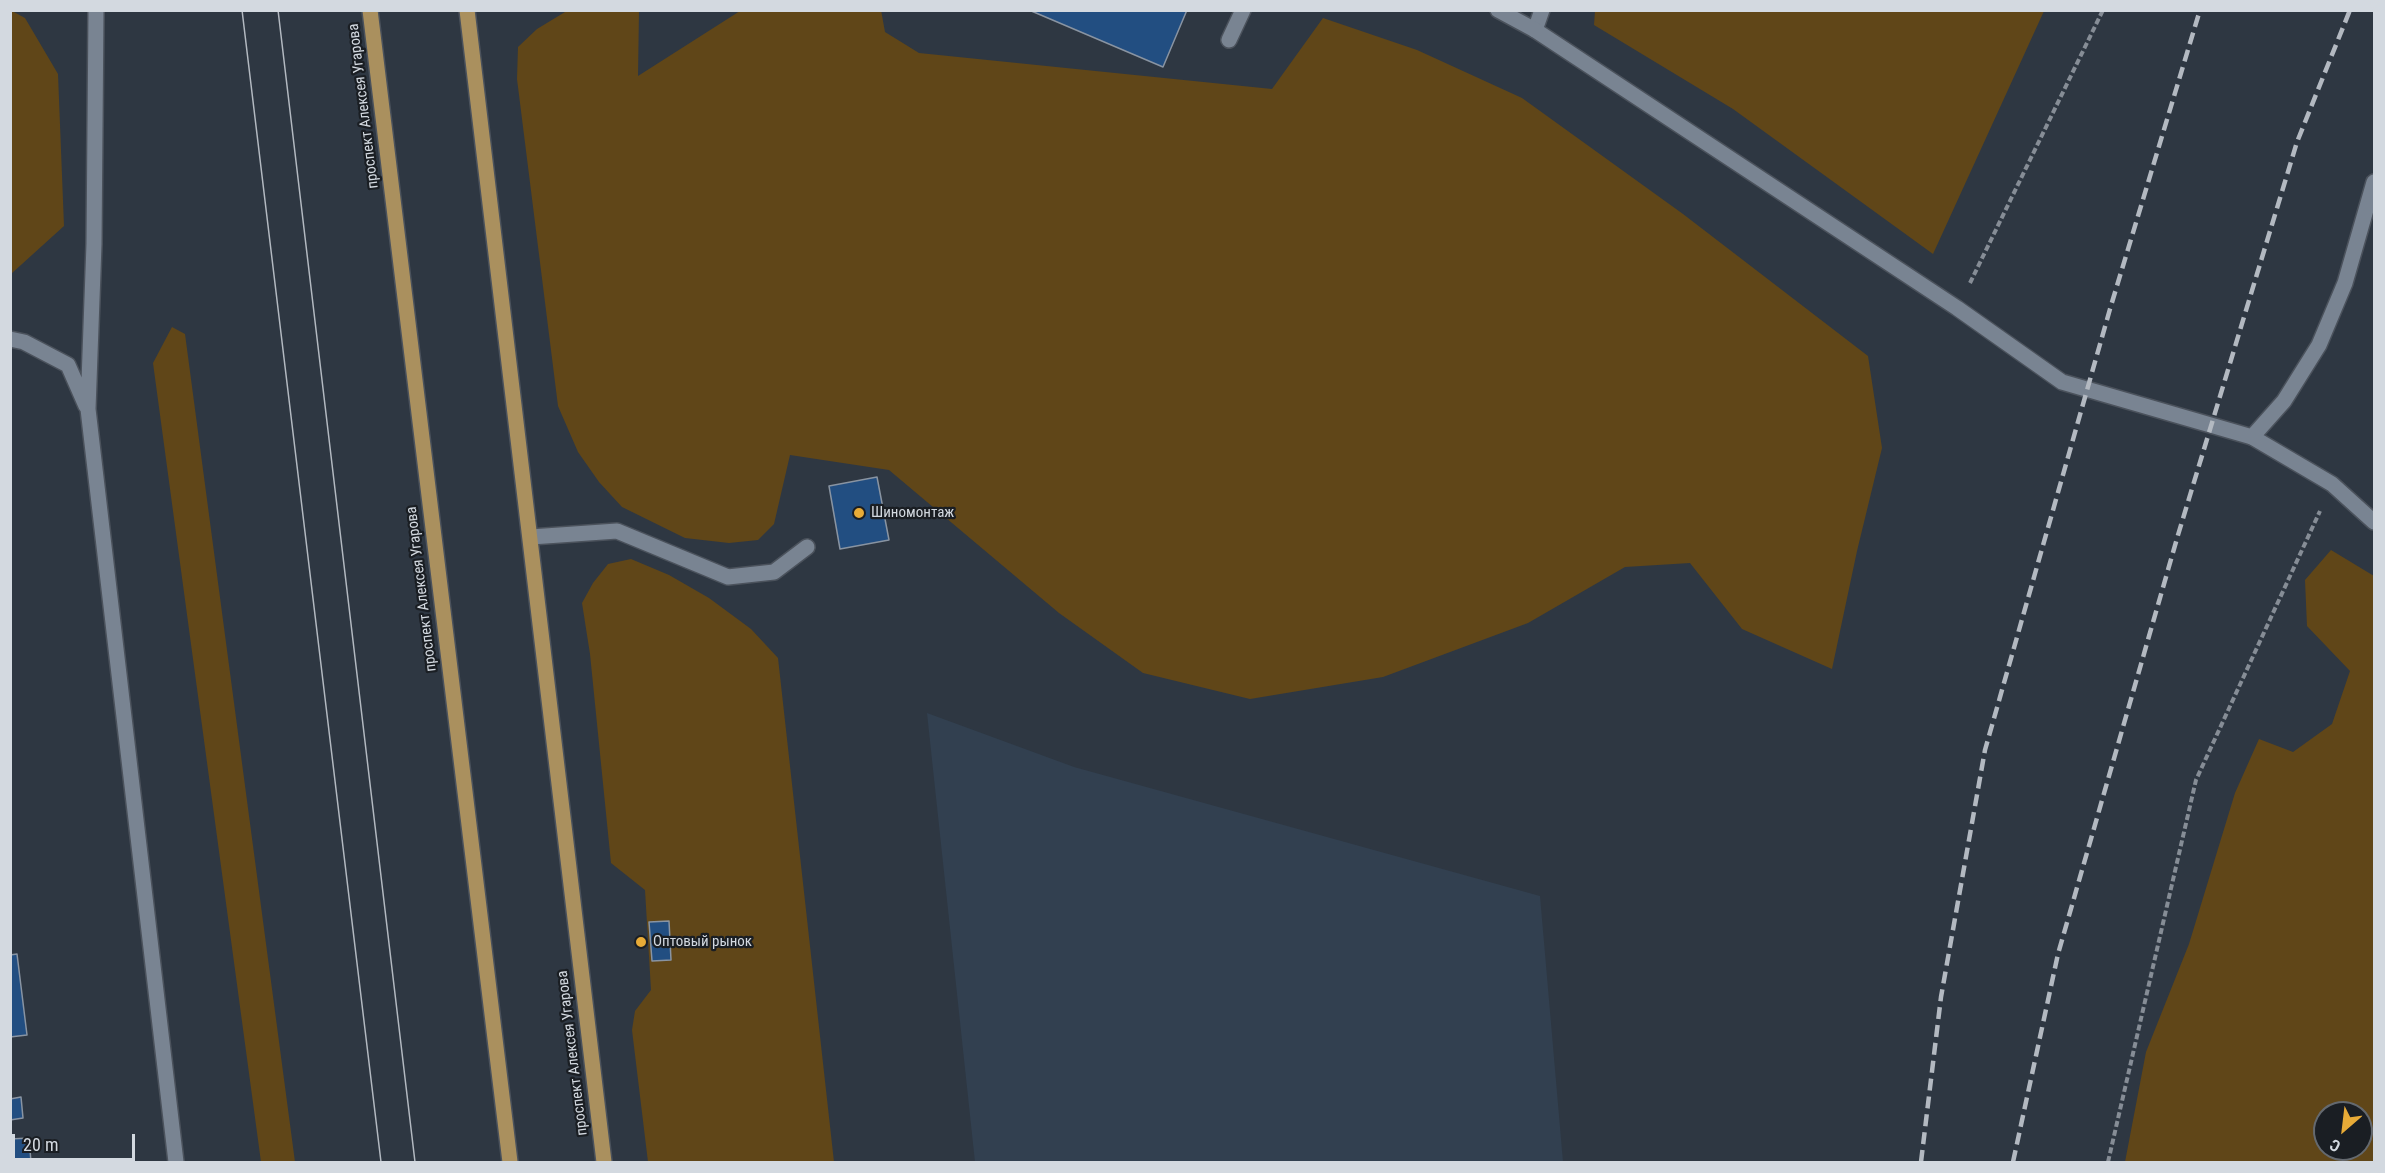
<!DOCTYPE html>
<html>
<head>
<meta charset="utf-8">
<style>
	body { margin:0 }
	#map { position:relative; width:2385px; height:1173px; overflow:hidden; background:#2e3742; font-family:"Roboto Condensed",sans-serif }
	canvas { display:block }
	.frame { position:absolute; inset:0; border:12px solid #d3d9e0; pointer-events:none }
	.north { position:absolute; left:2313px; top:1101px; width:60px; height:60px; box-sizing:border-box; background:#1a1e23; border:2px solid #64696f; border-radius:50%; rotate:208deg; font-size:16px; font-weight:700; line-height:24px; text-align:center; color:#d3d9e0 }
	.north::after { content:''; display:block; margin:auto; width:21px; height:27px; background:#e8ab37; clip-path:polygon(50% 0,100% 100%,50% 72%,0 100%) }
	.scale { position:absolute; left:12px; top:1134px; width:123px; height:27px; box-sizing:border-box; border:3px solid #d3d9e0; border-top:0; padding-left:8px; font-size:18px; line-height:21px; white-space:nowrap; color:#d3d9e0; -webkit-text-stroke:4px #1a1e23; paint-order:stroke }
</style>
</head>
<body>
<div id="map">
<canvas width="2385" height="1173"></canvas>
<div class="frame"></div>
<div class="north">С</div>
<div class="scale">20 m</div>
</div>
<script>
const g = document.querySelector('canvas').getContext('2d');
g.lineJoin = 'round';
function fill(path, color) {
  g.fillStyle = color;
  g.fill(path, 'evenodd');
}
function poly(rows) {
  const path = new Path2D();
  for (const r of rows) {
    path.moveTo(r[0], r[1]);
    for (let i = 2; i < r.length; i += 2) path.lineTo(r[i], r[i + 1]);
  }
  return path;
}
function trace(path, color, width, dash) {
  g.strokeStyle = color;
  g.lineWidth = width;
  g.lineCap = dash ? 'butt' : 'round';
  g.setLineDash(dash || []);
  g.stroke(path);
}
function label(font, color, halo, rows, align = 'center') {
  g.font = font + ' "Roboto Condensed",sans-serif';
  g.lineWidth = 4.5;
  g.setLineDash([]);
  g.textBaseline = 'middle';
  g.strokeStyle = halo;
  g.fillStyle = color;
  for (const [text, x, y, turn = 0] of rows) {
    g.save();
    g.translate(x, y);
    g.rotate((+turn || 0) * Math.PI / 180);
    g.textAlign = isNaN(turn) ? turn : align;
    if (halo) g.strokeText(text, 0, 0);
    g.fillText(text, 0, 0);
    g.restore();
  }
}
const built = poly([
	[927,713,1074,767,1540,896,1563,1162,975,1162]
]);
const green = poly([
	[578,10,639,11,638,76,740,11,881,10,885,32,919,53,1272,89,1323,18,1417,50,1522,98,1683,214,1868,356,1882,448,1857,551,1832,669,1742,629,1690,563,1625,567,1528,623,1383,677,1250,699,1143,673,1059,613,889,470,790,455,774,524,758,540,729,543,685,538,622,507,599,482,578,452,558,406,517,79,518,47,537,29,565,12],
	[12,11,25,18,58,74,64,226,11,274],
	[1595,11,2044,10,2044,11,1933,254,1733,109,1594,25],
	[172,327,185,334,295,1162,261,1162,153,363],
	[2331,550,2374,576,2374,1162,2125,1162,2146,1052,2189,944,2235,793,2259,739,2293,752,2332,724,2350,671,2307,626,2305,580],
	[2325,1113,2361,1113,2361,1149,2325,1149],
	[631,559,669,575,709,598,751,629,778,658,834,1162,648,1162,632,1030,635,1011,651,990,645,890,611,863,590,654,582,603,593,583,608,564]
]);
const building = poly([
	[1029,10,1187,10,1163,67,1029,10],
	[877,477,889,540,840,549,829,486,877,477],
	[669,921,671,960,652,961,649,922,669,921],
	[17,954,27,1035,10,1037,10,955,17,954],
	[21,1097,23,1118,10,1120,10,1099,21,1097],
	[29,1138,31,1162,10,1162,10,1139,29,1138]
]);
const path = poly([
	[1970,283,2103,10],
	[2108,1162,2196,780,2320,511]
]);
const service = poly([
	[1535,30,1542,10],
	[1229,40,1243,10],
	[2252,437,2332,484,2374,522],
	[531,537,617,531,728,577,774,572,807,547]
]);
const minor = poly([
	[96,10,94,244,88,409,176,1162],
	[1498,10,1535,30,1957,308,2062,382,2252,437,2284,401,2319,345,2345,283,2374,182],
	[10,339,24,342,68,365,86,406]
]);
const primary = poly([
	[370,10,510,1162],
	[467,10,604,1162]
]);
const tram = poly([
	[242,10,381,1162],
	[278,10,415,1162]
]);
const rail = poly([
	[1921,1162,1941,997,1985,750,2110,309,2200,10],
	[2013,1162,2058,954,2178,535,2297,142,2350,10]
]);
const markers = [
	[859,513,6,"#e8ab37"],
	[641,942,6,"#e8ab37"]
];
const streetNames = [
	["проспект Алексея Угарова",364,106,-97],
	["проспект Алексея Угарова",422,589,-97],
	["проспект Алексея Угарова",573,1053,-97]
];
const poiNames = [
	["Шиномонтаж",871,513],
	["Оптовый рынок",653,942]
];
fill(built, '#324050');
fill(green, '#604618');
fill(building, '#224e81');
trace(building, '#8994a2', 1.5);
trace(service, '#4b525c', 18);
trace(minor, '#4b525c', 18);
trace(primary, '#4b525c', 18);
trace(path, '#868d96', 4, [6, 3]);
trace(service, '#798492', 15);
trace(minor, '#798492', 15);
trace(primary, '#aa905e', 15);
trace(tram, '#b3b9c1', 1.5);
trace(rail, '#b3b9c1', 4.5, [12, 6]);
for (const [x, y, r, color] of markers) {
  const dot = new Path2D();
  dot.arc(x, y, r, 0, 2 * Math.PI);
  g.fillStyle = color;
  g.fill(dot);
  trace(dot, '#1a1e23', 2);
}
label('15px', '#d3d9e0', '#1a1e23', streetNames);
label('15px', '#d3d9e0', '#1a1e23', poiNames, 'left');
</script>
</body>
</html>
